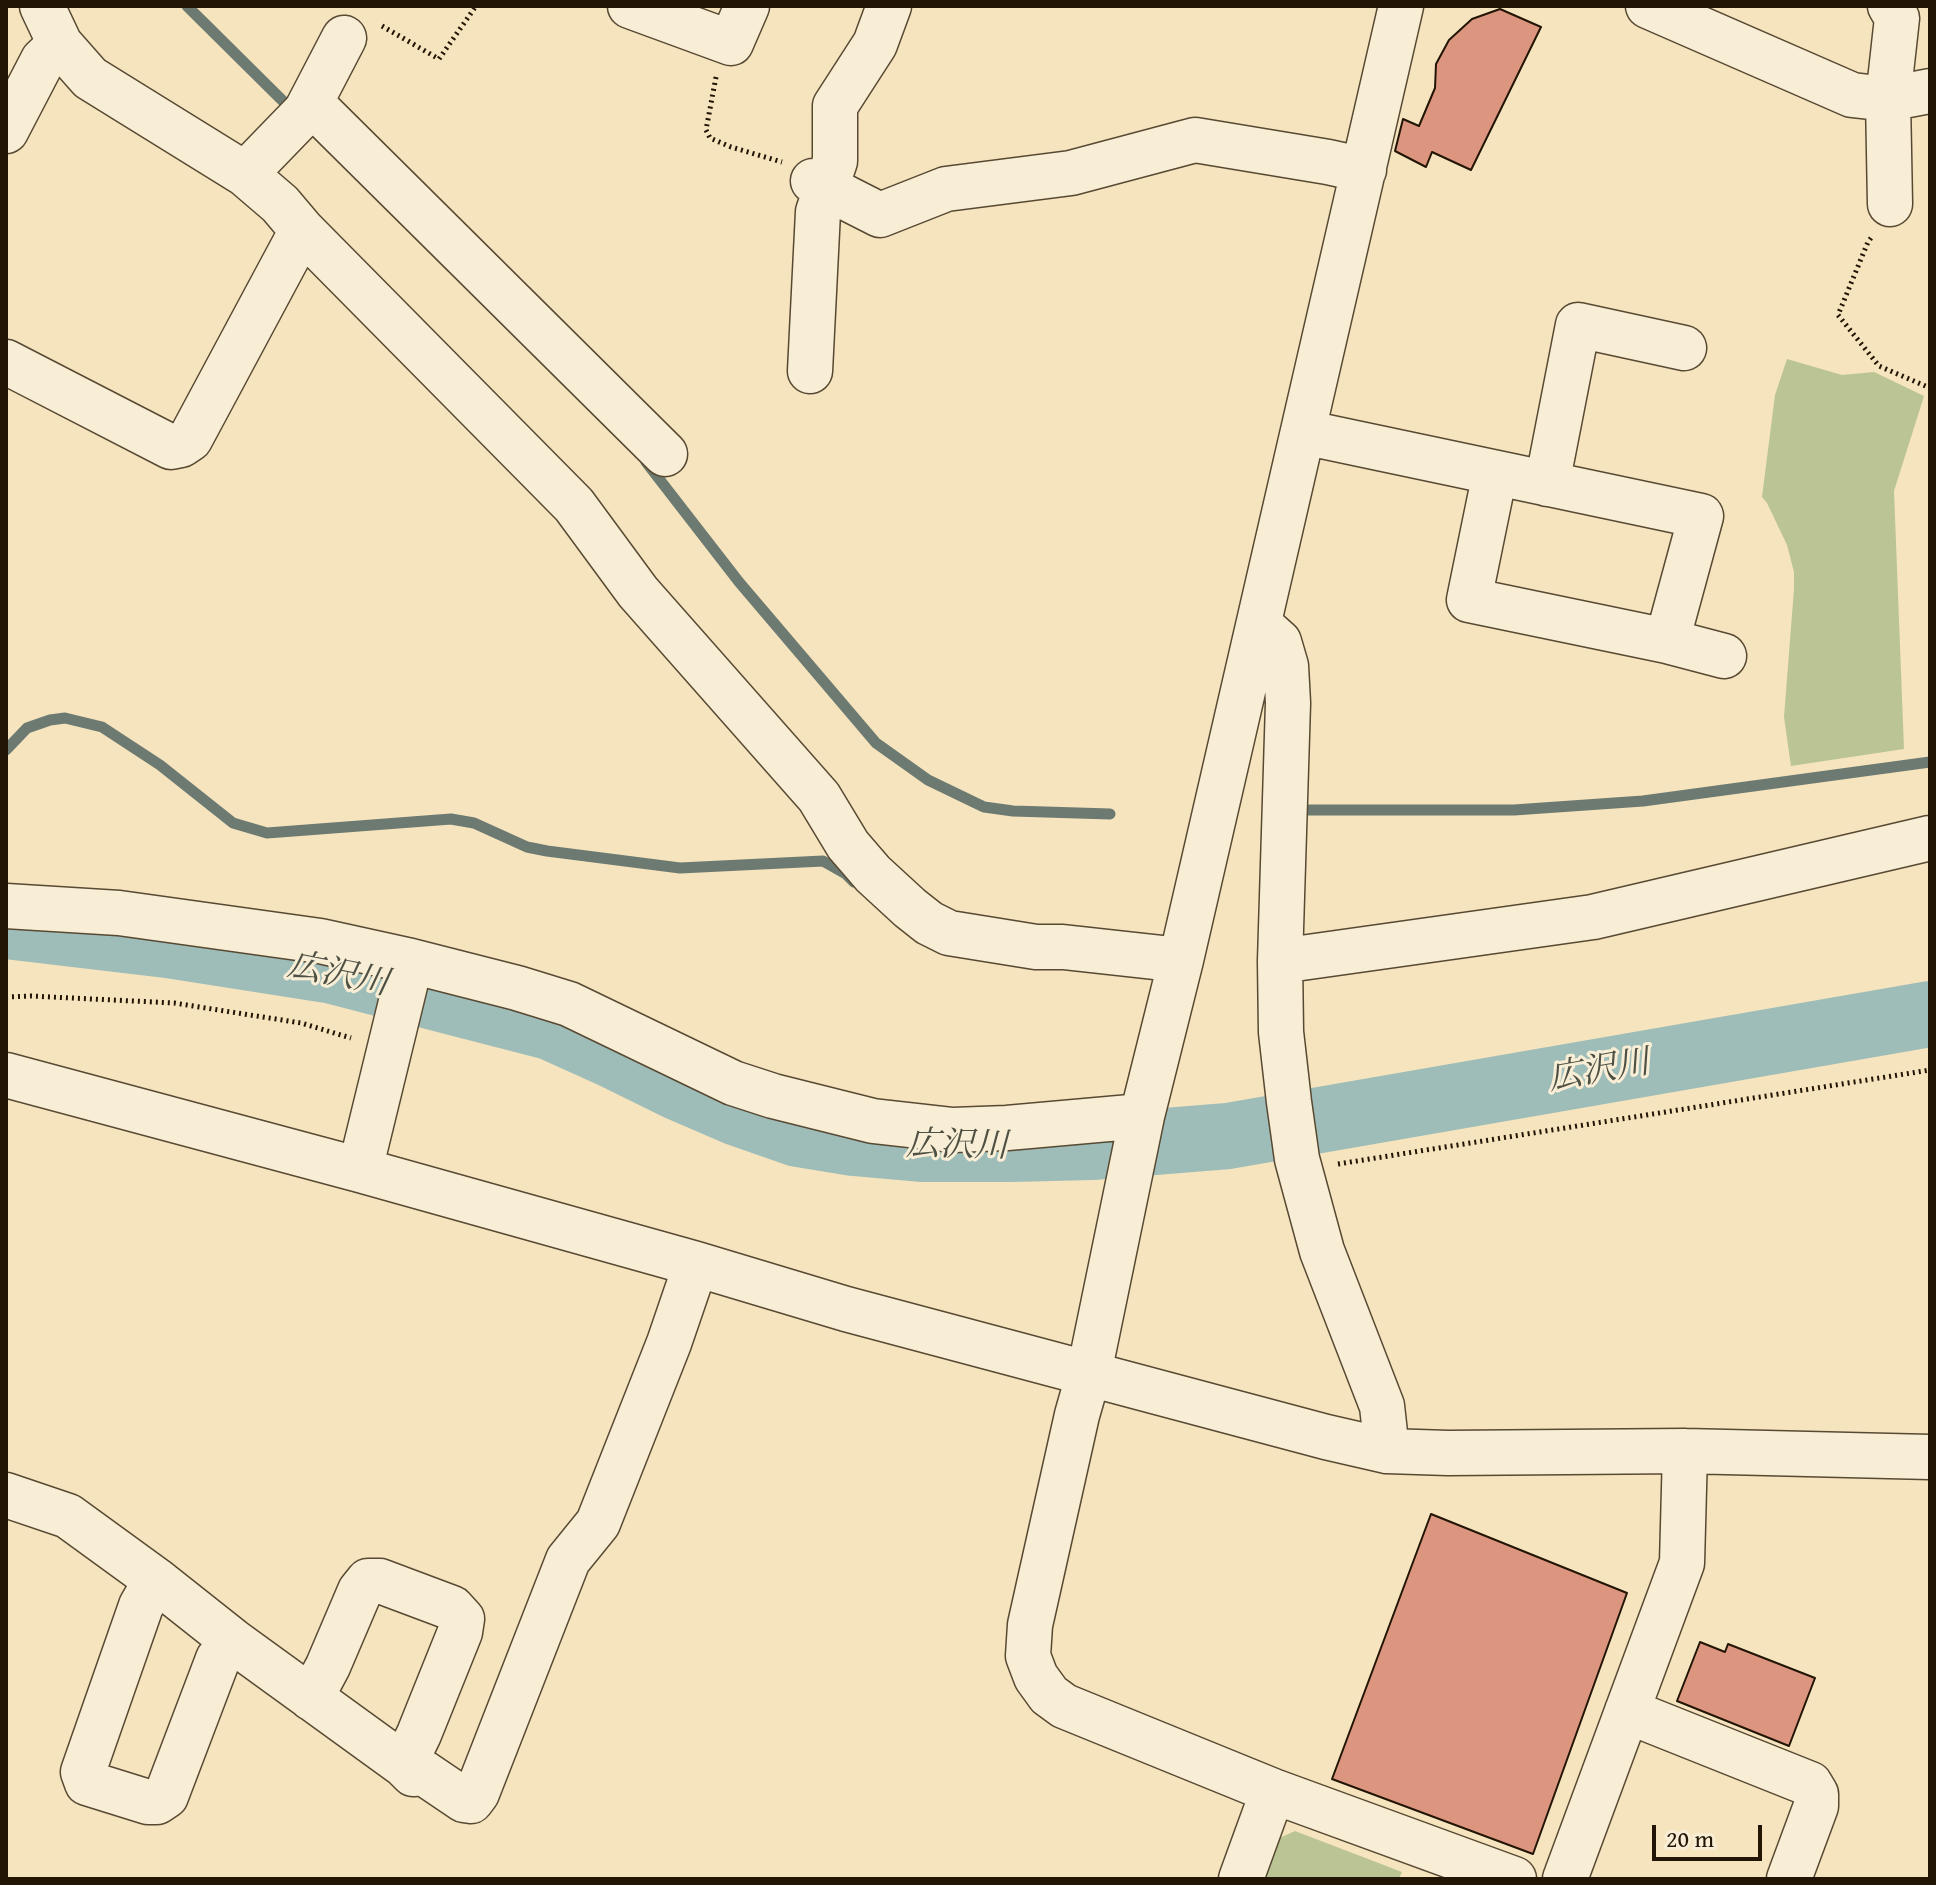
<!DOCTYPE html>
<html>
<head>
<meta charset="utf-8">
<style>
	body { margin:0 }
	#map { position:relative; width:1936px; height:1885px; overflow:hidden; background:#f5e4be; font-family:"Gentium Book Plus",serif }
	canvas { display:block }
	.frame { position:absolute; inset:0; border:8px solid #231505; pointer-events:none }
	.scale { position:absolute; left:1652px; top:1825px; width:110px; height:36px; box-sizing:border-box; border:4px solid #231505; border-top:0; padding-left:10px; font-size:24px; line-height:28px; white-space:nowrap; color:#231505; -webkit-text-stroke:6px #f8edd5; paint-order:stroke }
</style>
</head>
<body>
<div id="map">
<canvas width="1936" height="1885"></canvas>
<div class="frame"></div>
<div class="scale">20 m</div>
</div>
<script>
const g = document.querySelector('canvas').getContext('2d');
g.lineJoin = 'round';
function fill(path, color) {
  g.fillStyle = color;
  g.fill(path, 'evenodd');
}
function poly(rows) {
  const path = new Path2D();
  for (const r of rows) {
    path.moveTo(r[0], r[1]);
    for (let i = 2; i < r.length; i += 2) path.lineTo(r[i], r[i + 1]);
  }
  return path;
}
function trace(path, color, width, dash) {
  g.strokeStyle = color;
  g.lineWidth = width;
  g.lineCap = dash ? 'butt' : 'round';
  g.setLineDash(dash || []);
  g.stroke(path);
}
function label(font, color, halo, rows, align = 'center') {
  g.font = font + ' "Gentium Book Plus","Noto Serif JP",serif';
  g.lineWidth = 6;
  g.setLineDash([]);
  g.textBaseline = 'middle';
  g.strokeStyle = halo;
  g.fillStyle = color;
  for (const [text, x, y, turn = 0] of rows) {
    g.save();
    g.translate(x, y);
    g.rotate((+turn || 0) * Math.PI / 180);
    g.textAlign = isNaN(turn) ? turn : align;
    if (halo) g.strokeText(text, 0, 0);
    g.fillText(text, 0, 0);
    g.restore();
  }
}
const green = poly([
	[1787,359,1842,375,1874,372,1924,396,1894,491,1904,749,1791,766,1784,717,1794,589,1794,572,1787,545,1767,503,1762,497,1775,395],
	[1295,1831,1402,1872,1399,1879,1260,1879,1275,1840]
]);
const stream = poly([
	[187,6,294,112],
	[646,462,739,582,876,743,928,780,984,807,1013,811,1110,814],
	[6,750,27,728,50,720,65,718,102,727,160,765,233,823,267,833,451,819,474,823,527,847,547,851,680,868,823,861,846,874,854,882],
	[1298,810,1514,810,1643,801,1930,762]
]);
const river = poly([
	[6,926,167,945,333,971,550,1027,612,1055,677,1087,735,1112,798,1134,853,1143,921,1149,1011,1149,1092,1147,1228,1136,1930,1014]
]);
const building = poly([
	[1500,9,1541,27,1471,170,1432,152,1426,167,1395,151,1403,119,1419,126,1435,88,1436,64,1449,40,1472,19,1500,9],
	[1431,1514,1627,1593,1533,1854,1332,1779,1431,1514],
	[1700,1642,1725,1652,1728,1644,1815,1678,1789,1746,1677,1701,1700,1642]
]);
const path = poly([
	[382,26,439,59,476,6],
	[716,77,706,130,710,138,731,147,782,162],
	[1871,238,1868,242,1838,315,1879,366,1930,388],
	[6,997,31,996,174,1003,301,1023,351,1038],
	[1338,1164,1930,1070]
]);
const minor = poly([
	[42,6,60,44,90,78,245,174,280,204,302,230,574,505,638,592,819,797,848,845,873,874,910,908,929,923,949,933,1036,947,1063,947,1181,960],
	[630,6,731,43,747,6],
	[1401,6,1181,960,1142,1116,1089,1373,1077,1415,1030,1625,1028,1656,1036,1677,1049,1695,1064,1706,1273,1791,1514,1879],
	[1648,6,1852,95,1888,99,1930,91],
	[1890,6,1897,18,1888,99,1890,204],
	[311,103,665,454],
	[6,131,43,60,60,44],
	[245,174,306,111,344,38],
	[813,181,880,215,946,189,1071,173,1195,140,1328,162,1364,170],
	[6,362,171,447,181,445,190,439,302,230],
	[810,371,818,212,835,161,835,106,875,44,889,6],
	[1303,432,1701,516,1667,641,1469,600,1495,473],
	[1547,484,1578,325,1684,348],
	[1259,624,1279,642,1286,666,1288,703,1280,961,1281,1032,1289,1102,1297,1159,1322,1251,1382,1406,1387,1451],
	[1667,641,1724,656],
	[6,906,119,913,320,941,411,961,517,988,569,1004,733,1083,773,1096,873,1121,953,1130,1007,1128,1142,1116],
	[1280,961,1593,917,1930,838],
	[6,1075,360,1170,696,1264,846,1309,1326,1437,1387,1451,1448,1453,1685,1451,1930,1457],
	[360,1170,411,961],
	[6,1495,68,1516,156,1580,233,1641,404,1765,413,1774,424,1773,464,1800,471,1801,477,1793,568,1560,598,1523,669,1343,696,1264],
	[156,1580,141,1606,83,1772,87,1783,148,1802,157,1802,166,1796,218,1659,233,1641],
	[311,1698,328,1666,360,1591,368,1581,380,1581,452,1608,462,1619,460,1632,419,1734,404,1765],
	[1627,1711,1810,1784,1816,1794,1816,1806,1789,1879],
	[1241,1879,1273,1791],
	[1565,1879,1682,1563,1685,1451]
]);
const waterNames = [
	["広沢川",338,976,11],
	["広沢川",1599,1072,-10],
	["広沢川",957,1147,1]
];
fill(green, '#bac593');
trace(stream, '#6d7a71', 11);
trace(river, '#9ebdb9', 66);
fill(building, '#dc967f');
trace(building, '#231505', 2);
trace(minor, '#584933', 47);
trace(path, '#231505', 5, [2, 4]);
trace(minor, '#f8edd5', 44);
label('italic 34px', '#4e5044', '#f8edd5', waterNames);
</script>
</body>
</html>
